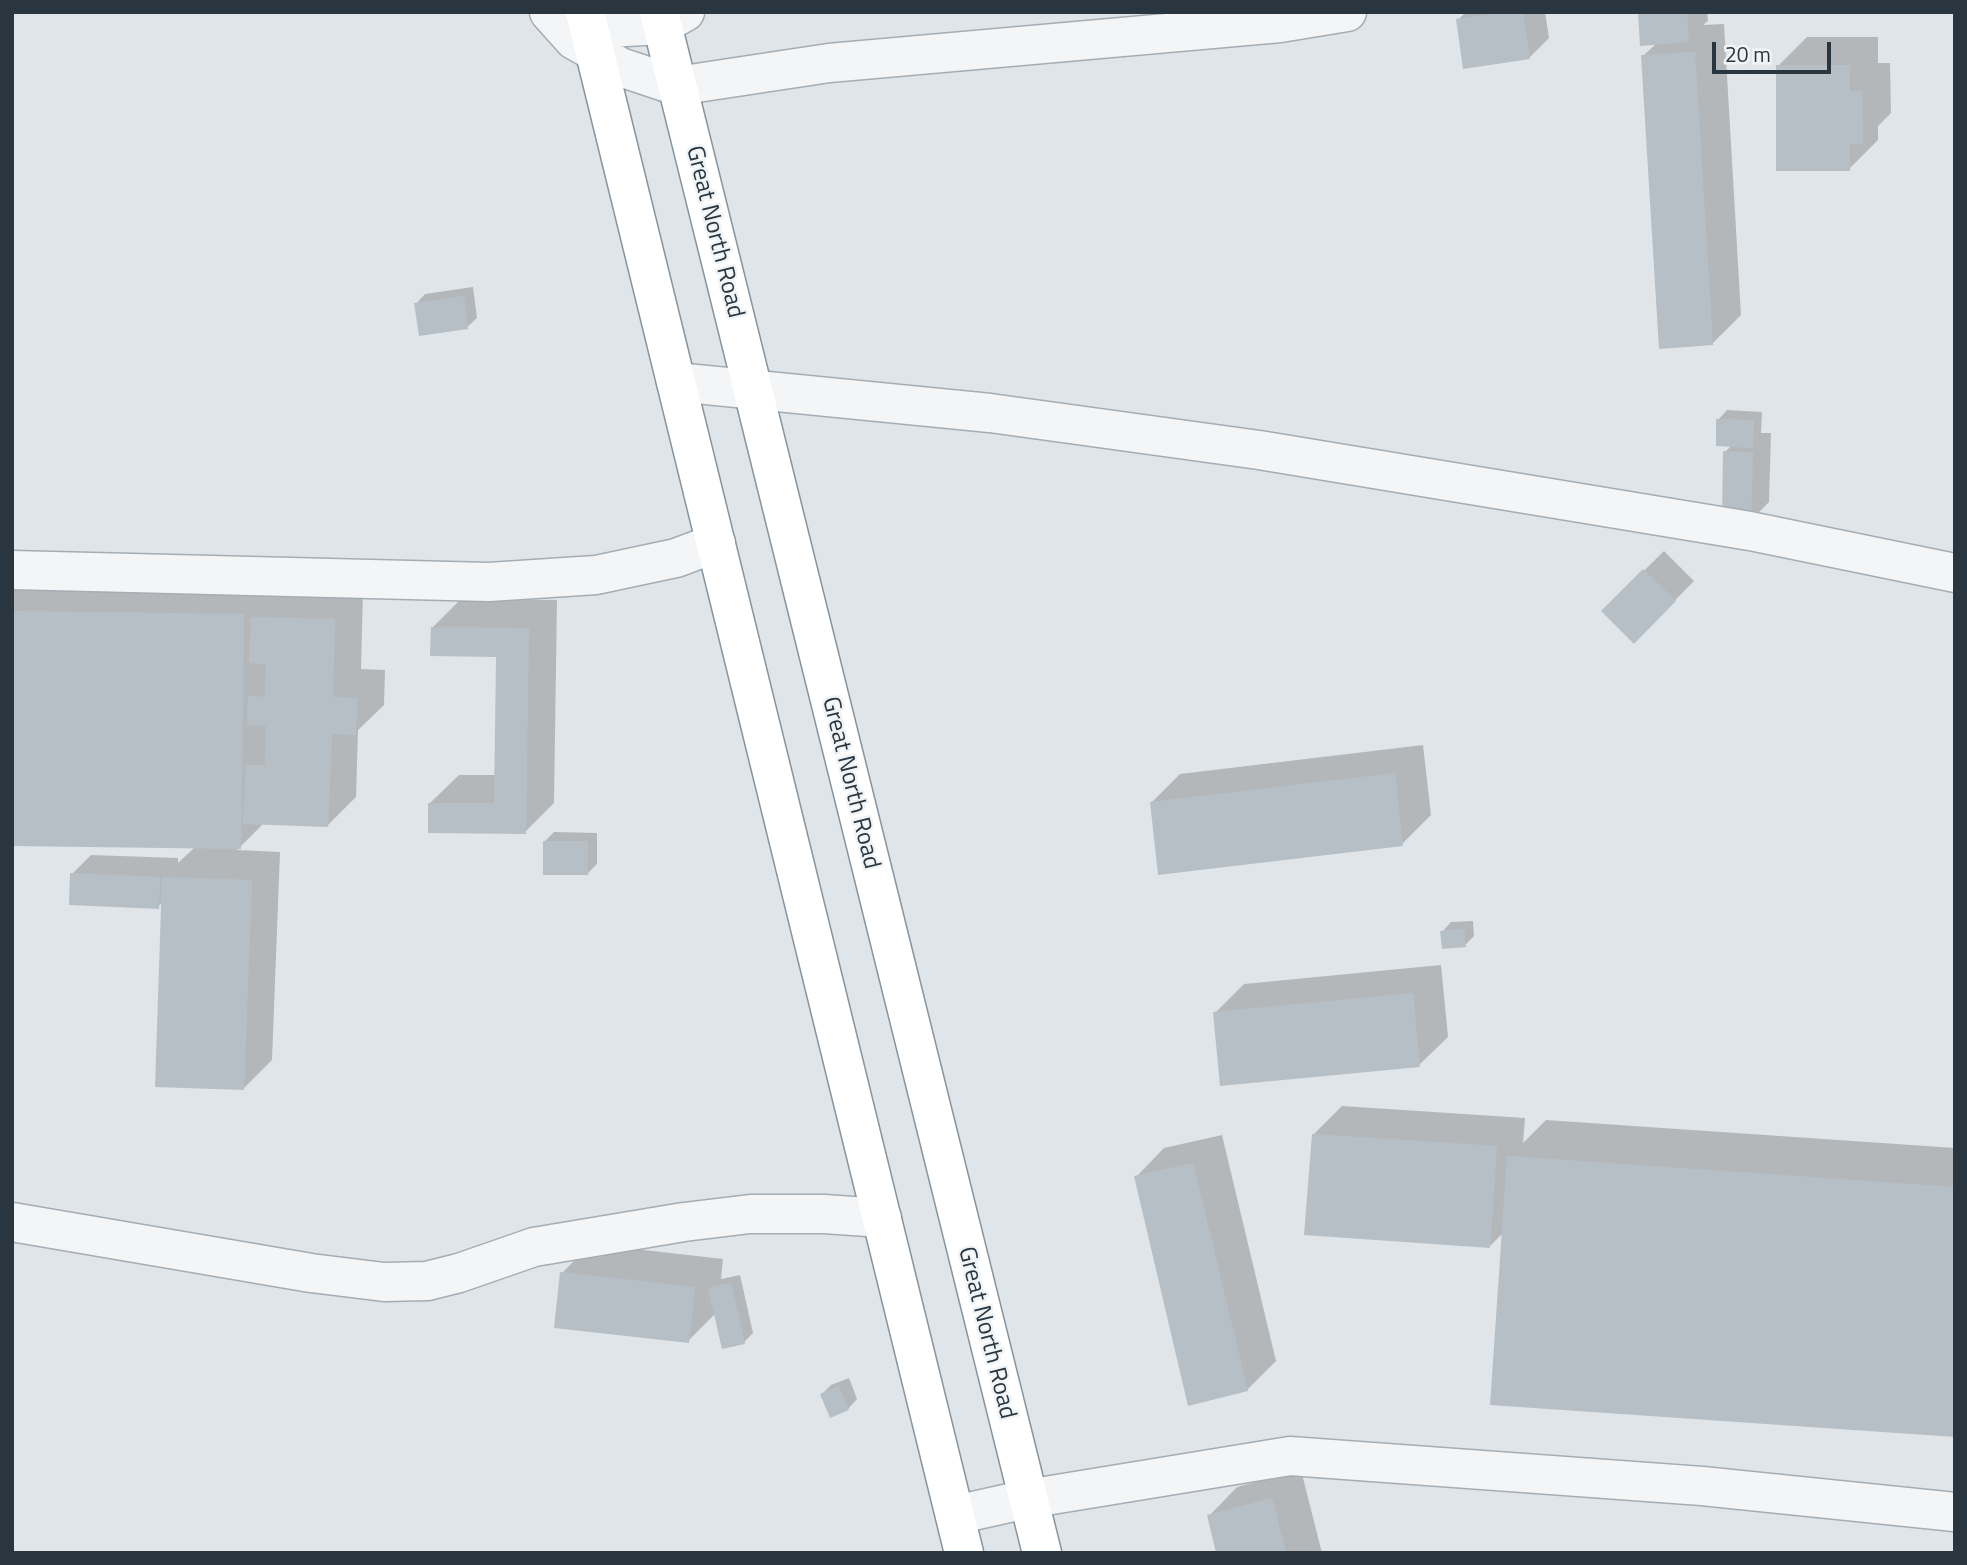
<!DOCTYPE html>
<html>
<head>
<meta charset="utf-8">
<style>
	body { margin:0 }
	#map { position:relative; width:1967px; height:1565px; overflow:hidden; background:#e0e5e9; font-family:"Titillium Web",sans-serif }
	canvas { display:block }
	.frame { position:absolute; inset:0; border:14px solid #293640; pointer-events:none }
	.scale { position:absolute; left:1712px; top:42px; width:119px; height:32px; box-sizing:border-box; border:4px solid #293640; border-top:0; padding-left:9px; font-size:21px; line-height:24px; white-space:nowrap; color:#293640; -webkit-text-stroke:5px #f0f4f6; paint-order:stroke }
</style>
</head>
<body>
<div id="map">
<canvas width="1967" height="1565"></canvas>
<div class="frame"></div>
<div class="scale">20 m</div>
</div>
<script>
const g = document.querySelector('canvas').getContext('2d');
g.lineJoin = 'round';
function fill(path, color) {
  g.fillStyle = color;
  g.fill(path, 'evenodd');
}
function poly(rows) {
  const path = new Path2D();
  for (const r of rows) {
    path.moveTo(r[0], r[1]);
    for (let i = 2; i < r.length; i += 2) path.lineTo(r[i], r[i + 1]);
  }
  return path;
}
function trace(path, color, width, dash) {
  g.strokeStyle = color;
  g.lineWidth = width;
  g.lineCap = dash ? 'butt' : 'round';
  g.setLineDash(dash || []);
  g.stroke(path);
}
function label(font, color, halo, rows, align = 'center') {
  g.font = font + ' "Titillium Web",sans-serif';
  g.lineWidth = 5;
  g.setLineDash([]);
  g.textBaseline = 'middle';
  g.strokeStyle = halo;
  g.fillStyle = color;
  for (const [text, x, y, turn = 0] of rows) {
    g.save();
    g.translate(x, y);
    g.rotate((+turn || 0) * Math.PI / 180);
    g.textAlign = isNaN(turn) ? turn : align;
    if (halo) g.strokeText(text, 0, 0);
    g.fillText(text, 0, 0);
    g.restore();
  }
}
const shadow = poly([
	[1466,12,1545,12,1549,38,1529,58,1458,20],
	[1639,12,1707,12,1708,21,1703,25,1724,24,1741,315,1712,344,1643,56,1657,43],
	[1807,37,1878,37,1878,63,1890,63,1891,113,1878,126,1878,140,1849,169,1778,66],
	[473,287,477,318,467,327,416,304,425,294],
	[1727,410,1762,412,1761,433,1771,433,1769,502,1750,521,1725,452,1732,445,1718,420],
	[1664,551,1694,581,1634,642,1603,611],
	[12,573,363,591,361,669,385,670,384,705,358,730,356,797,327,826,264,823,237,850,280,852,272,1060,244,1088,163,901,158,907,72,874,91,855,178,858,178,863,195,847,12,844],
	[461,599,557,600,554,803,525,832,430,803,459,775,496,775,498,655,432,628],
	[1423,745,1431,815,1402,844,1151,803,1180,774],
	[554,832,597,833,597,864,588,873,545,841],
	[1473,921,1474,936,1465,945,1442,932,1451,922],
	[1441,965,1448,1037,1419,1065,1215,1013,1244,984],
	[1342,1106,1525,1118,1523,1143,1546,1120,1955,1148,1955,1435,1504,1232,1489,1247,1313,1135],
	[1222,1135,1276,1361,1247,1390,1136,1177,1164,1148],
	[591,1244,723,1259,721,1279,740,1275,753,1333,744,1342,715,1314,688,1341,562,1273],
	[849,1378,857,1399,848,1409,822,1394,831,1385],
	[1301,1470,1322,1553,1218,1553,1209,1516,1237,1487]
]);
const building = poly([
	[1505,12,1523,12,1530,59,1463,69,1456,19],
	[1638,12,1687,12,1689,42,1640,46],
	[1695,52,1713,345,1659,349,1641,55],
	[1776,65,1850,65,1850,91,1862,91,1863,144,1850,144,1850,171,1776,171],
	[464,296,468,329,419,336,414,303],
	[1716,419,1754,420,1753,448,1716,446],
	[1723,451,1753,452,1751,523,1722,522],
	[1643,569,1676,601,1634,644,1601,611],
	[12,611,244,614,241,849,12,846],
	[251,617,335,619,333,697,357,698,356,735,332,734,328,827,243,824,246,765,265,765,266,726,247,725,248,696,265,697,266,664,249,663],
	[431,627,529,628,526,834,428,833,428,803,494,803,496,657,430,656],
	[1395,773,1403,846,1158,875,1150,802],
	[543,841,588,841,588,875,543,875],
	[70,873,160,877,159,909,69,905],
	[162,877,252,880,244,1090,155,1087],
	[1464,929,1466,947,1442,949,1440,931],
	[1413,993,1420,1067,1220,1086,1213,1012],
	[1312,1134,1497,1146,1490,1248,1304,1235],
	[1507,1156,1955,1187,1955,1437,1490,1405],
	[1193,1163,1248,1391,1188,1406,1134,1176],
	[560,1272,695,1287,689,1343,554,1328],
	[731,1283,745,1344,722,1349,708,1288],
	[839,1386,849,1410,830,1418,820,1394],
	[1272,1498,1286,1553,1216,1553,1207,1515]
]);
const minor = poly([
	[549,12,574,40,595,52,620,67,677,86,829,63,1280,23,1347,12],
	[590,29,662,25,685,12],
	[676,382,990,413,1259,450,1750,531,1955,573],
	[12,570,489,582,596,575,676,558,716,543],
	[12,1222,311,1273,384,1282,427,1281,459,1273,534,1247,684,1222,750,1214,824,1214,882,1218],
	[955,1515,1027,1499,1290,1456,1702,1486,1955,1512]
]);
const highway = poly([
	[585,12,964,1553],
	[659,12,1042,1553]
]);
const streetNames = [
	["Great North Road",714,232,76],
	["Great North Road",850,783,76],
	["Great North Road",986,1333,76]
];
fill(shadow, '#0003');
fill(building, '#b7bfc6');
trace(minor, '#a5adb3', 41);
trace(highway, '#8795a0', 41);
trace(minor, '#f3f5f7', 38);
trace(highway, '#fff', 38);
label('24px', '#293640', '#f0f4f6', streetNames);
</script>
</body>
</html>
